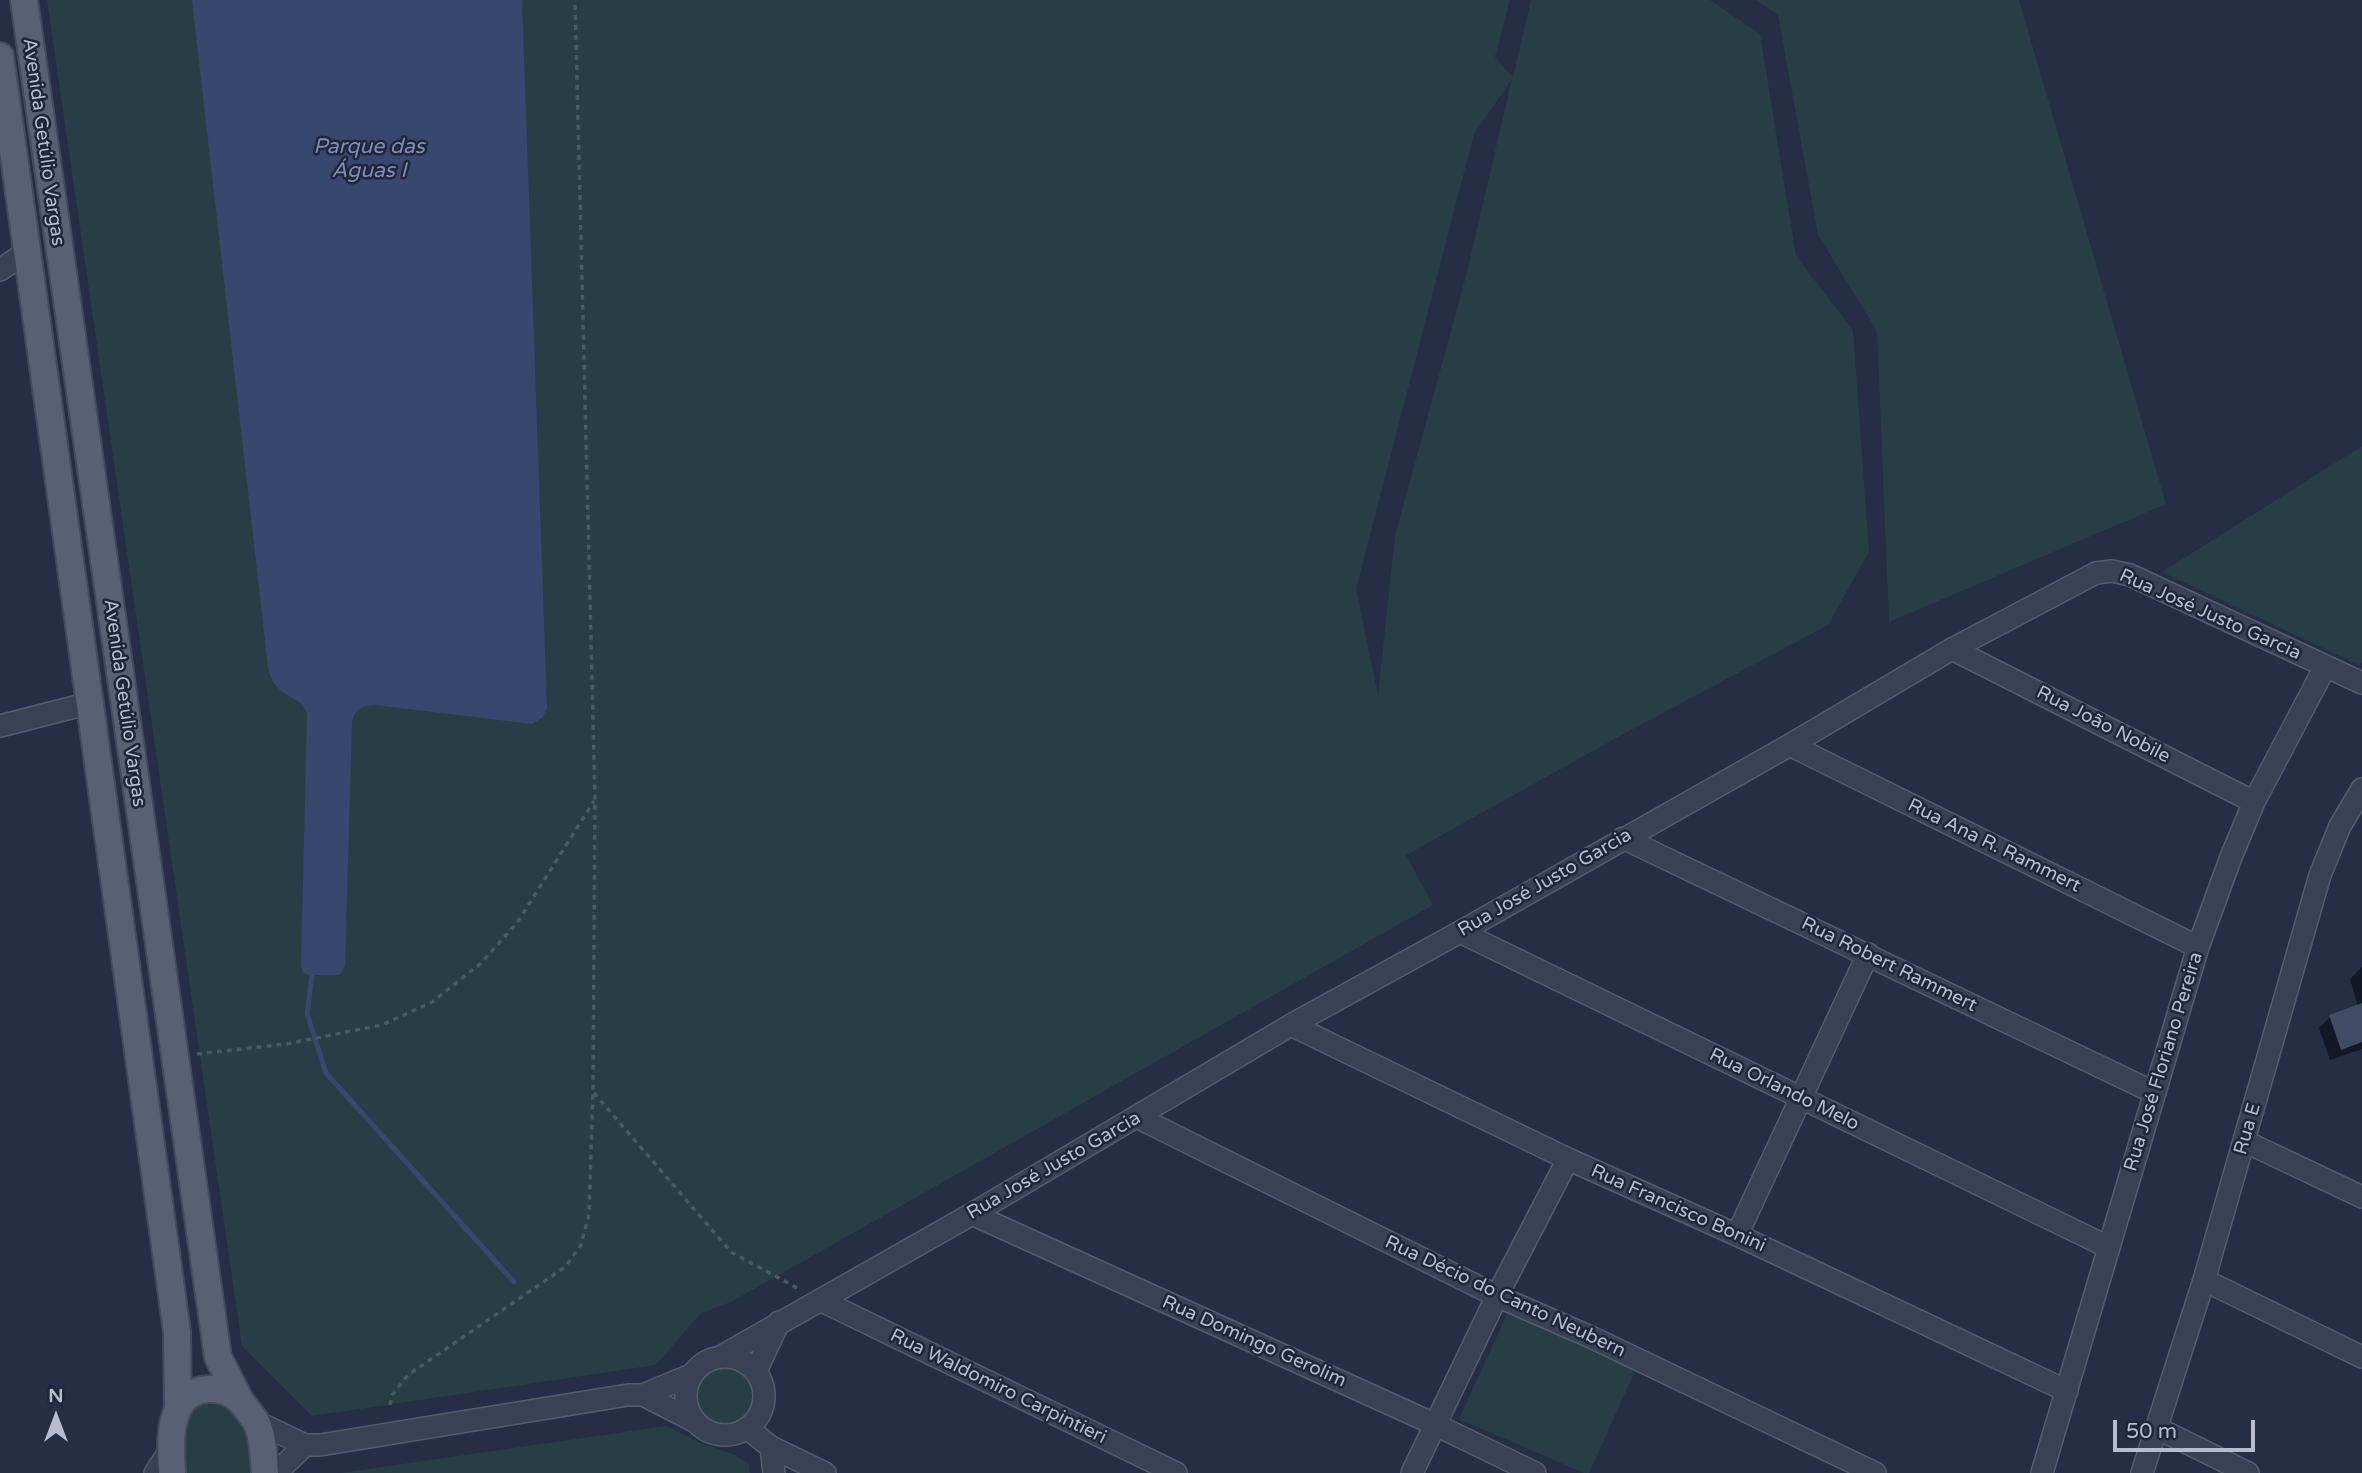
<!DOCTYPE html>
<meta charset="utf-8">
<style>
body{margin:0}
#map{position:relative;width:2362px;height:1473px;overflow:hidden;background:#252e45;font-family:"Varela Round",sans-serif}
canvas{display:block}
.north{position:absolute;left:21px;top:1382px;width:70px;height:70px;-webkit-text-stroke:5px #1e263a;paint-order:stroke;rotate:0deg;font-size:19px;font-weight:700;line-height:28px;text-align:center;color:#b7bdce}
.north::after{content:'';display:block;margin:auto;width:24px;height:32px;background:#b7bdce;clip-path:polygon(50% 0,100% 100%,50% 72%,0 100%)}
.scale{position:absolute;left:2113px;top:1420px;width:142px;height:32px;box-sizing:border-box;border:4px solid #b7bdce;border-top:0;padding-left:9px;font-size:21px;line-height:24px;white-space:nowrap;color:#b7bdce;-webkit-text-stroke:5px #1e263a;paint-order:stroke}
</style>
<div id="map">
<canvas width="2362" height="1473"></canvas>
<div class="north">N</div>
<div class="scale">50 m</div>
</div>
<script>
const context = document.querySelector('canvas').getContext('2d');
context.lineJoin = 'round';
function fill(path, color) { context.fillStyle = color; context.fill(path, 'evenodd'); }
function trace(path, color, width, dash) { context.strokeStyle = color; context.lineWidth = width; context.lineCap = dash ? 'butt' : 'round'; context.setLineDash(dash || []); context.stroke(path); }
function label(font, color, halo, rows, align = 'center') {
  context.font = font + ' "Varela Round",sans-serif'; context.lineWidth = 5; context.setLineDash([]); context.textBaseline = 'middle'; context.strokeStyle = halo; context.fillStyle = color; for (const [text, x, y, turn = 0] of rows) {
    context.save(); context.translate(x, y); context.rotate((+turn || 0) * Math.PI / 180); context.textAlign = isNaN(turn) ? turn : align; if (halo) context.strokeText(text, 0, 0); context.fillText(text, 0, 0); context.restore();
  }
}
const green = new Path2D(`
 M47 0H1510L1495 57 1513 77 1531 0H1710L1760 34 1796 256 1853 330 1869 552 1828 625 1629 731 1406 855 1433 905 731 1302 701 1313 656 1365 312 1416 242 1346ZM1512 79 1466 276 1395 536 1378 695 1356 589 1474 134Z
 M1756 0H2019L2166 504 1889 622 1877 331 1818 235 1778 15Z
 M2362 446V662L2359 665 2162 572Z
 M1509 1310 1637 1367 1589 1473H1584L1459 1419Z
 M735 1366 753 1383 754 1408 737 1426 712 1427 693 1410 692 1385 710 1367Z
 M220 1398C246 1427 249 1435 256 1473H181L179 1445 190 1407Z
 M666 1426 700 1443 735 1455 749 1464 750 1473H340Z`);
const water = new Path2D(`
 M192 0H522L547 708 543 717 532 724 375 705C362 706 354 709 352 723L345 966 339 975H308L303 973 301 966 307 714C300 692 274 700 268 667Z`);
const shadow = new Path2D(`
 M2362 967V1049L2330 1060 2319 1028 2330 1017 2358 1007 2350 979Z`);
const stream = new Path2D(`
 M313 968 307 1014 326 1073 514 1282`);
const building = new Path2D(`
 M2362 1003V1042L2341 1050 2329 1015Z`);
const path = new Path2D(`
 M197 1054 286 1044 382 1025 432 1002 480 964 517 923 594 801
 M594 1093 731 1252 801 1290
 M390 1405 392 1395 408 1375 565 1267 581 1245 589 1214 593 1091 595 800 575 0`);
const minor = new Path2D(`
 M0 270 28 251
 M1952 649 2254 802
 M0 726 90 703
 M1790 745 2198 947
 M1623 838 2155 1093
 M1460 932 2108 1247
 M1291 1025 1568 1159 1737 1235 2067 1391
 M1137 1117 1497 1296 1593 1338 1875 1473
 M2244 1141 2362 1197
 M972 1214 1434 1424 1535 1473
 M1737 1235 1868 954
 M2204 1280 2362 1357
 M820 1300 1176 1473
 M722 1356 972 1214 1291 1025 1460 932 1790 745 1952 649 2096 573 2112 571 2130 575 2362 683
 M686 1396a39 39 0 1 1 78 0a39 39 0 1 1-78 0Z
 M756 1371 779 1322
 M643 1395 691 1375
 M255 1421 305 1445H320L628 1395H643L694 1421
 M747 1428 771 1447 825 1473
 M2157 1428 2248 1473
 M771 1447 774 1473
 M155 1473 171 1449
 M276 1473 305 1445
 M1412 1473 1497 1296 1568 1159
 M2042 1473 2198 947 2231 857 2254 802 2325 667
 M2142 1473 2204 1280 2320 875 2340 826 2362 789`);
const major = new Path2D(`
 M24 0 218 1357 241 1402
 M0 56 177 1332 178 1409
 M172 1473C171 1452 169 1428 178 1409 190 1384 224 1383 242 1403 246 1408 251 1415 255 1420 263 1432 264 1459 265 1473`);
const streetNames = [
 ["Avenida Getúlio Vargas",43,142,82],
 ["Rua José Justo Garcia",2210,615,24],
 ["Avenida Getúlio Vargas",124,703,82],
 ["Rua João Nobile",2103,725,27],
 ["Rua Ana R. Rammert",1994,846,26],
 ["Rua José Justo Garcia",1545,883,-30],
 ["Rua Robert Rammert",1889,965,26],
 ["Rua José Floriano Pereira",2164,1062,-73],
 ["Rua Orlando Melo",1784,1090,26],
 ["Rua E",2248,1129,-74],
 ["Rua José Justo Garcia",1054,1166,-30],
 ["Rua Francisco Bonini",1678,1209,24],
 ["Rua Décio do Canto Neubern",1505,1297,25],
 ["Rua Domingo Gerolim",1254,1342,24],
 ["Rua Waldomiro Carpintieri",998,1387,26]
];
const waterNames = [
 ["Parque das",369,147],
 ["Águas I",369,171]
];
fill(green, '#273e46');
fill(water, '#37476d');
fill(shadow, '#0007');
trace(stream, '#37476d', 5);
fill(building, '#424b65');
trace(minor, '#555c6e', 24);
trace(major, '#434a5d', 30);
trace(path, '#465b62', 3.5, [5, 5]);
trace(minor, '#3a4154', 21);
trace(major, '#586074', 26);
label('19px', '#b7bdce', '#1e263a', streetNames);
label('italic 21px', '#7c8eb7', '#1e263a', waterNames);
</script>
